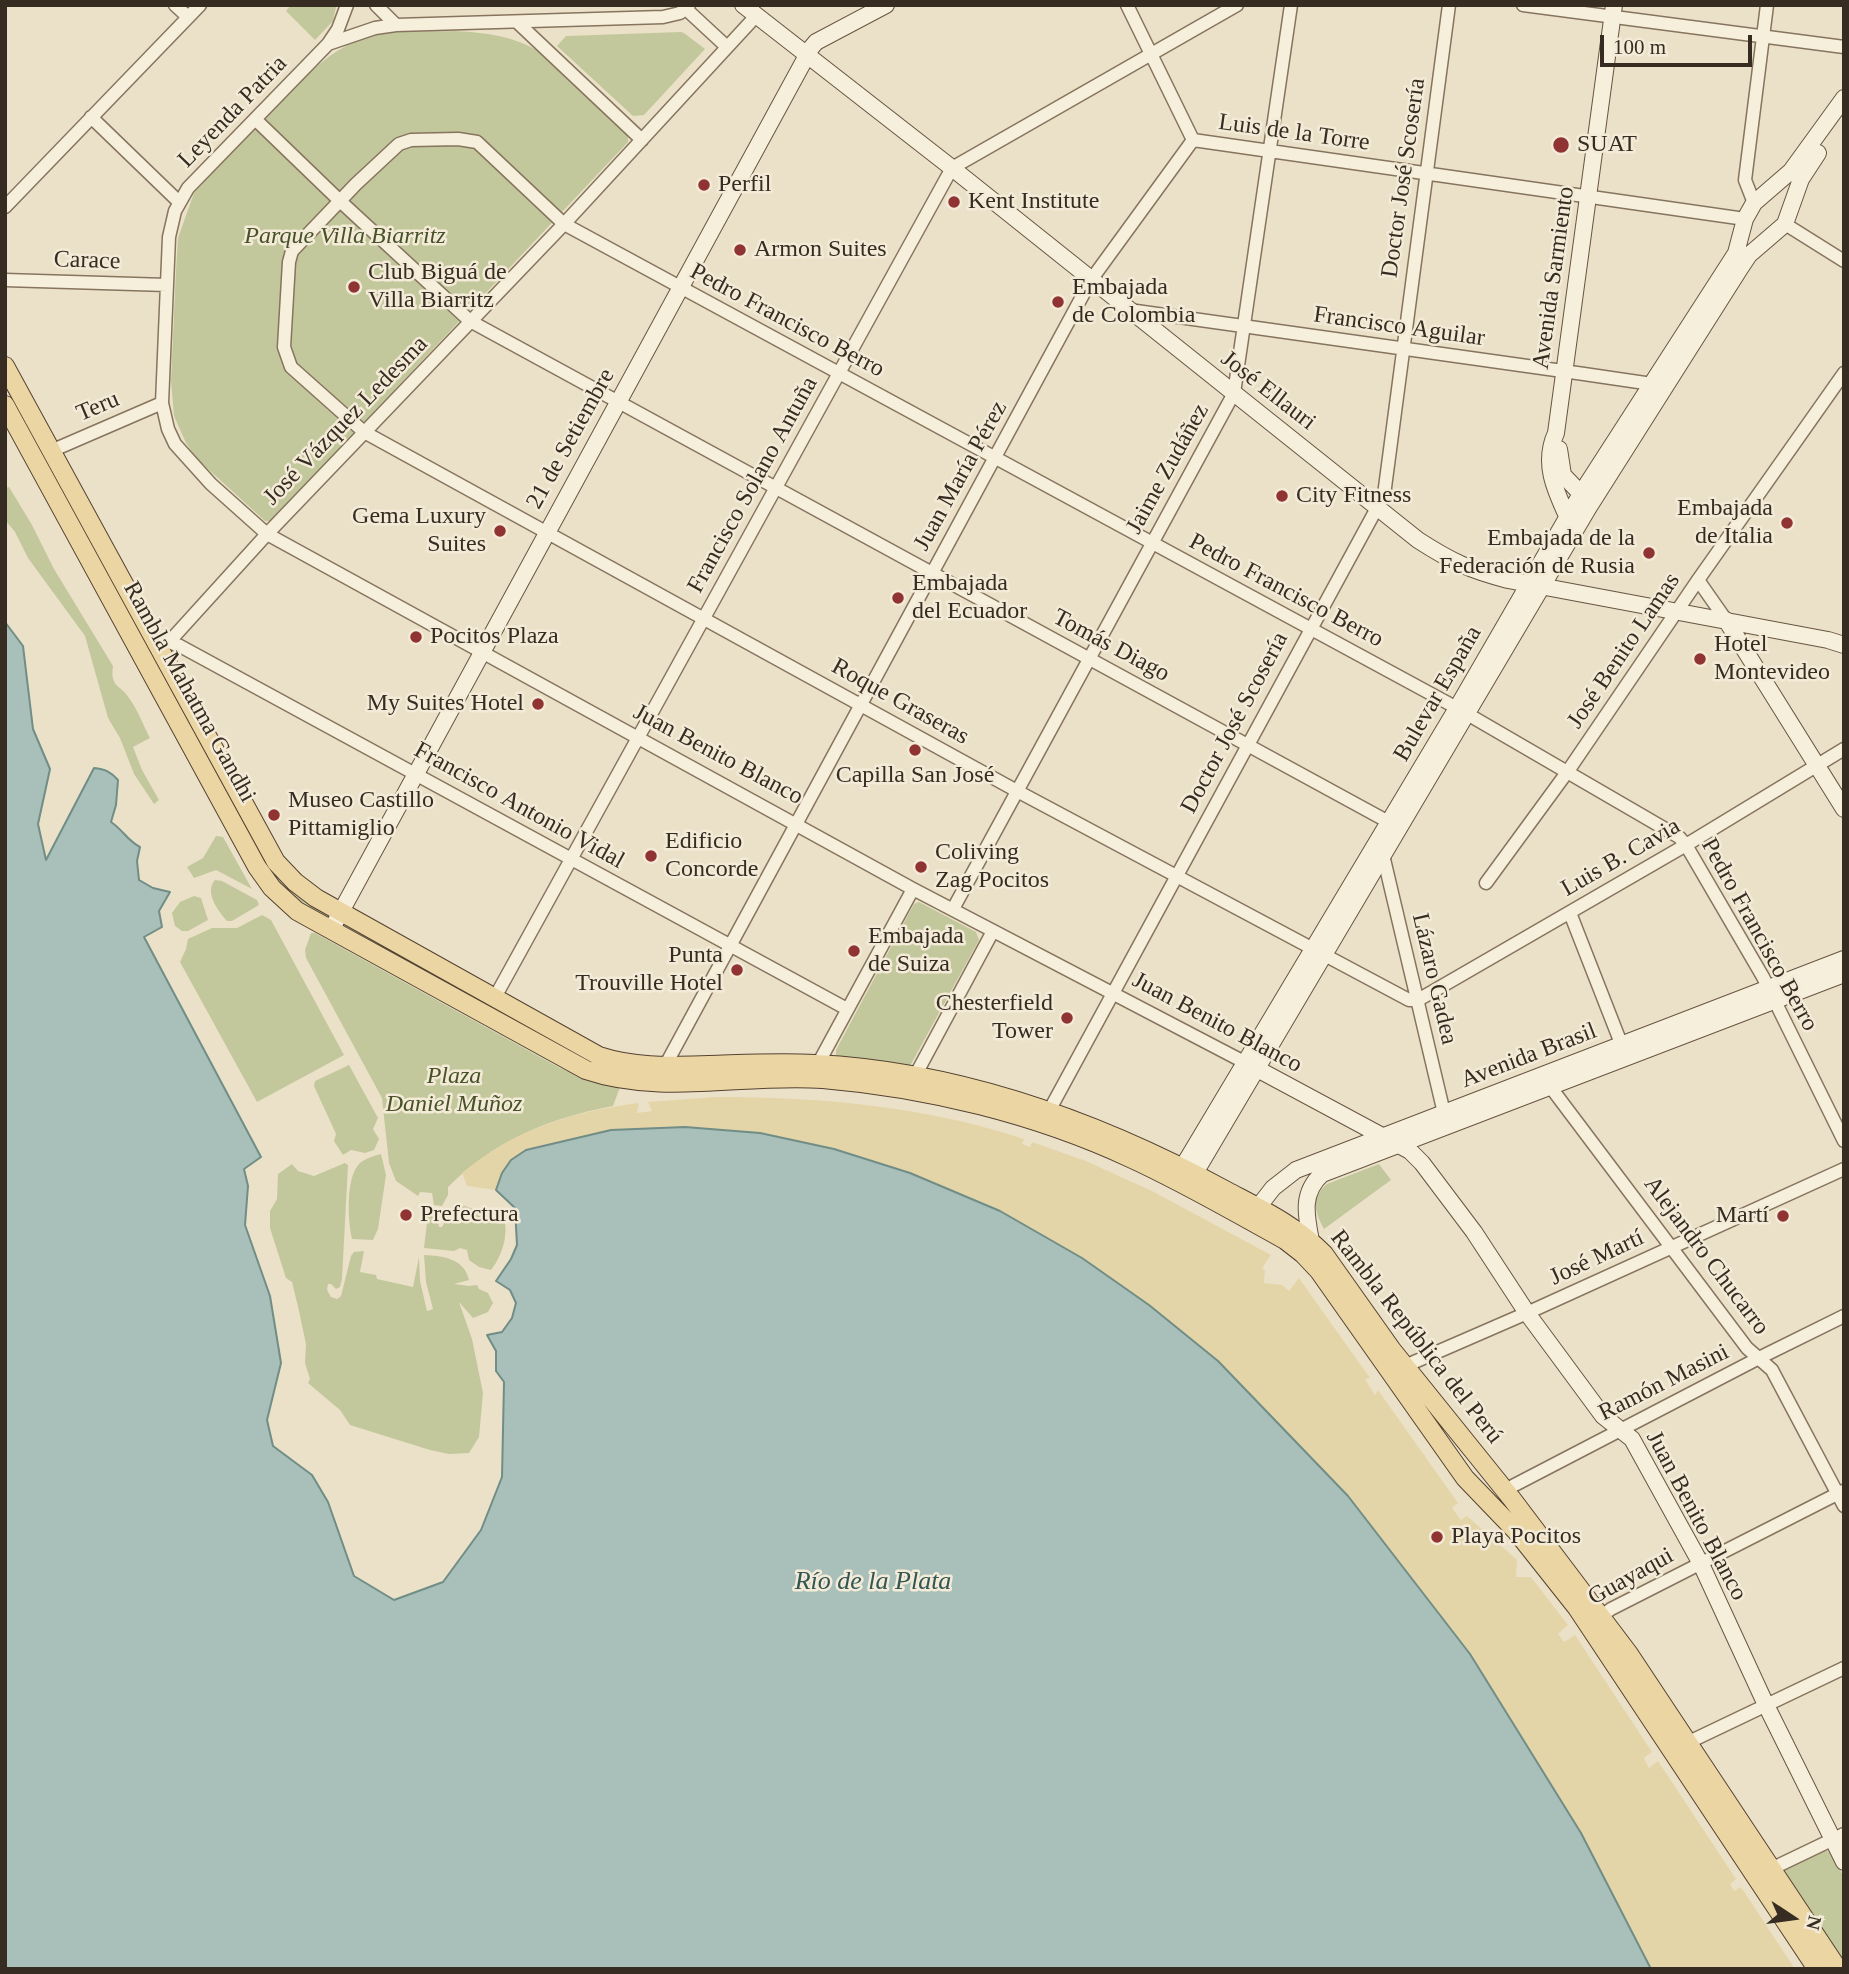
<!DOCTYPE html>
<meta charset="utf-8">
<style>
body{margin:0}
#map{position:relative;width:1849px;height:1974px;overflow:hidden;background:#ebe1c8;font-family:Georgia,serif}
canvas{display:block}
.frame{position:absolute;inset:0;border:7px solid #372c21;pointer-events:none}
.north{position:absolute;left:1758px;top:1883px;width:70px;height:70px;-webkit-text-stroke:5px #f3ebd7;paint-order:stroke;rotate:103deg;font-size:19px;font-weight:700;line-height:28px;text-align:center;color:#372c21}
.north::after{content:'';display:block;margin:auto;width:24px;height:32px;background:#372c21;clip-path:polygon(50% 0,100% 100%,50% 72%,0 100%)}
.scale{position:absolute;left:1600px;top:35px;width:152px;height:32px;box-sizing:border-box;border:4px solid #372c21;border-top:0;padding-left:9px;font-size:21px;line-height:24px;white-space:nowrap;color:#372c21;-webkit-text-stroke:5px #f3ebd7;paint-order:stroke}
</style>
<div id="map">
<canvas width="1849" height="1974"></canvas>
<div class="frame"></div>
<div class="north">N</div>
<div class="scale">100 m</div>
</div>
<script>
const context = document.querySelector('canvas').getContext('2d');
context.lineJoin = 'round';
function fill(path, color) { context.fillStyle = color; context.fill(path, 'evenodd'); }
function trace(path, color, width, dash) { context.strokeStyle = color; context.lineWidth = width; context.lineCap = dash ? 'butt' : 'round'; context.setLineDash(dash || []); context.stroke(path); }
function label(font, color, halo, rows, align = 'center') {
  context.font = font + ' Georgia,serif'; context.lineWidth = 5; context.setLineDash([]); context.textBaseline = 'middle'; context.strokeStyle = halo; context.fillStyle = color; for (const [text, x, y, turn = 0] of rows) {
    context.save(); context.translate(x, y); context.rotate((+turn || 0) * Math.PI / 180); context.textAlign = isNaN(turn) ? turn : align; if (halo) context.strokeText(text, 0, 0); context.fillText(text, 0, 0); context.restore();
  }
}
const green = new Path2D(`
 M291 5H336V7L333 21 315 40 286 11Z
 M456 31C488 33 513 36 540 52L628 135V142L271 521H265L196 458 186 443 174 416 171 381 176 270 178 238 194 193C223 161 252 129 283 99 307 75 332 48 365 38 394 29 427 32 456 31Z
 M681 32 684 33 705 49 644 115 633 116 557 46 566 36Z
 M9 487 32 525 54 569 113 666C110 688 120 684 129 698 138 710 143 725 150 738L133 747 142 770 159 800 154 804 134 774 120 738 108 718 85 636 28 558 15 532 5 520V488Z
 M145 649 154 652 265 856 331 916 329 924 277 887Z
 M216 836 223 837 252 889 216 870 194 878 187 867 203 858Z
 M215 880 222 881 257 900 259 905 232 921H227C218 911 204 892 215 880Z
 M194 896 201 898 208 920 188 931H182L175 926 172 913 180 902Z
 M919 902 976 932 979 940 910 1066 908 1068 836 1057V1050L914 904Z
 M262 915 271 920 344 1055 257 1102 180 962 186 949 188 939 212 928H237Z
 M311 933H315L560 1068 589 1079 620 1087 613 1106C549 1118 494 1141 448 1187V1195L442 1206 434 1205 432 1193 420 1192 418 1196 396 1181 389 1163 382 1098 306 958 305 950Z
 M349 1065 378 1118 373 1129 379 1139 374 1150 365 1153 351 1150 343 1155 334 1141 336 1134 314 1086 315 1081Z
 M381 1154 386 1175 378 1229 373 1240 352 1239C348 1221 345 1177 360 1163 366 1158 374 1156 381 1154Z
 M345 1163 348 1165 342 1279 340 1287 336 1289 331 1284H328L327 1290 331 1297 337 1299 341 1296 351 1256 354 1252 364 1251 360 1272 376 1275 377 1279 413 1287 419 1257 420 1281 427 1311 433 1309 426 1282 424 1255C443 1256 464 1258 469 1280L454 1284 469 1286 477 1285 479 1289 488 1293 493 1303 488 1312 473 1318 459 1302 472 1339 483 1393 479 1437 469 1453 449 1454 430 1450 350 1425 340 1410 308 1383 310 1379 305 1363 306 1344 299 1311 292 1282 286 1278 270 1228V1211L277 1199 278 1174 292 1164 298 1171 314 1176Z
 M1379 1164 1391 1180 1324 1229C1315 1212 1310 1198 1327 1184Z
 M465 1206 485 1214 501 1211C511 1229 503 1255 491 1270L479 1267 469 1260 467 1250 460 1248 454 1251 424 1248 428 1214C434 1216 438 1220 439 1227H442L453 1209Z
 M1822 1850 1831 1852 1844 1878V1968L1784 1874 1785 1868Z`);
const sand = new Path2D(`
 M716 1097C821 1097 924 1106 1024 1139L1022 1144 1030 1147 1032 1142 1086 1161 1152 1191 1271 1255 1262 1268 1265 1270 1264 1283 1282 1285 1289 1291 1299 1278 1370 1378 1365 1379 1375 1395 1378 1390 1458 1503 1452 1508 1461 1520 1467 1516 1517 1560 1516 1577H1531L1568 1625 1558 1634 1564 1642 1575 1635 1652 1752 1644 1758 1649 1768 1658 1761 1736 1879 1730 1884 1734 1891 1741 1887 1795 1969H1651L1581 1833 1470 1654 1348 1496 1218 1361 1149 1305 1082 1258 760 1133 685 1127 611 1130 502 1173 496 1190 467 1186 462 1173C516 1129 570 1112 639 1103L637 1113 652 1111 648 1102Z`);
const water = new Path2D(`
 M5 622 23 646 33 729 50 769 38 824 46 860 94 768C105 769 111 772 118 780L116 805 111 822C123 830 127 840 140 847L137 861 139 880 153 888 170 892 159 911 162 927 144 937 261 1157 244 1169 248 1186 245 1225 270 1296 281 1363 267 1420 273 1446 312 1475 328 1502 354 1576 394 1600 443 1582 481 1530 502 1477 504 1382 496 1371V1351L487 1335 502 1332 512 1318 516 1303 510 1290 496 1281 511 1259 517 1245 515 1208 496 1190 502 1173 511 1160 526 1150 611 1130 685 1127 760 1133 834 1149 910 1173 1000 1211 1082 1258 1149 1305 1218 1361 1348 1496 1470 1654 1581 1833 1651 1969H5Z`);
const street = new Path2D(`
 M175 5 188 17
 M376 5 396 25
 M689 5 680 13 663 17 396 25 375 28 328 44 188 188 175 211 169 237 162 403 168 429 175 444 211 484 267 534 913 889 1246 1063
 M1127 5 1193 140
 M1523 5 1844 47
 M686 9 727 47
 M517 22 642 140
 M328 44 338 29 347 5
 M91 117 179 202
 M255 119 340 201 470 321 1396 826
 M1193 140 1745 219
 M1754 203 1745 180 1767 5
 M5 207 200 5
 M1785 224 1844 261
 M5 280 167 285
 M1129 310 1584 374 1652 384 1658 387
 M51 451 162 403
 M1698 580 1726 620
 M169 642 267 534 564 224 756 16
 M169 642 180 646 847 1009
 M1844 749 1686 845 1418 1000H1409L1017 791 364 432 291 367 284 347 289 262 292 251 356 184 399 144 411 140 458 139 477 142 564 224 1457 708 1679 837 1686 845 1763 977 1844 1141
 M1383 855 1444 1113
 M1486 883 1568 771 1698 580 1844 373
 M953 909 1234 393 1291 5
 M1570 913 1624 1051
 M494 999 952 168 1237 5
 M818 1064 913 889
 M665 1066 1091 280 1193 140
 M915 1076 993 931
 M1546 1081 1747 1348 1772 1370 1844 1506
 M1049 1111 1384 495 1449 5
 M1405 1366 1527 1313 1844 1169
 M1505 1490 1759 1358 1844 1316
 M1596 1620 1611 1609 1843 1491
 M1689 1742 1844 1668
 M1771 1869 1844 1834`);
const secondary = new Path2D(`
 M743 5 952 168 1418 540C1452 562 1470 570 1508 580L1828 640 1844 645
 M1559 449 1563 475 1587 500
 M1568 518C1555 490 1542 463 1556 433L1614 5
 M1726 620 1844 809
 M331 930 811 48 816 42 886 5
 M1248 1064 1410 1151 1422 1163 1474 1232 1527 1313 1603 1416 1632 1439 1701 1564 1766 1705 1844 1862
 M1195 1173 1589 507 1741 267 1749 255 1785 224 1801 179 1818 153
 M1176 1178 1457 708 1582 492 1736 253 1745 219 1754 203 1791 171 1844 98
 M1252 1215 1273 1188 1296 1170 1844 959
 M1311 1241C1306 1215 1301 1193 1322 1174L1844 974`);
const primary = new Path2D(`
 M5 366 276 862 295 882 316 898 599 1056C636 1068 671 1066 709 1065 744 1064 779 1062 815 1064 961 1071 1100 1122 1227 1191 1261 1209 1297 1226 1324 1254L1392 1350 1512 1499 1629 1654 1838 1969
 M5 405 257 867 272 888 297 911 586 1070C662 1096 745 1073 823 1079 928 1088 1035 1114 1130 1158 1183 1182 1234 1212 1285 1240L1303 1254 1319 1271 1465 1478 1516 1531 1577 1608 1817 1969`);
const markers = [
 [1561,145,9,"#903433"],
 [704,185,7,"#903433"],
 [954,202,7,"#903433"],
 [740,250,7,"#903433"],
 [354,287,7,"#903433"],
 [1058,302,7,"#903433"],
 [1282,496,7,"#903433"],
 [1787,523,7,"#903433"],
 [500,531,7,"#903433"],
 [1649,553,7,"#903433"],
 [898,598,7,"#903433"],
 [416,637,7,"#903433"],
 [1700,659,7,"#903433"],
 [538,704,7,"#903433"],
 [915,750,7,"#903433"],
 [274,815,7,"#903433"],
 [651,856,7,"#903433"],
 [921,867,7,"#903433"],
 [854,951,7,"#903433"],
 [737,970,7,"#903433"],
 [1067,1018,7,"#903433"],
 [406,1215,7,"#903433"],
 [1783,1216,7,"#903433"],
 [1437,1537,7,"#903433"]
];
const streetNames = [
 ["Leyenda Patria",233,112,-46],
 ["Luis de la Torre",1294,133,8],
 ["Doctor José Scosería",1404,178,-82],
 ["Carace",87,261,2],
 ["Avenida Sarmiento",1554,278,-82],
 ["Pedro Francisco Berro",787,321,28],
 ["Francisco Aguilar",1399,327,8],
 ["José Ellauri",1268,391,38],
 ["Teru",98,407,-23],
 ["José Vázquez Ledesma",346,421,-46],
 ["21 de Setiembre",571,439,-61],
 ["Jaime Zudáñez",1168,469,-61],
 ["Juan María Pérez",961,476,-61],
 ["Francisco Solano Antuña",753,485,-61],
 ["Pedro Francisco Berro",1286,591,28],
 ["Tomás Diago",1111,646,28],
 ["José Benito Lamas",1624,651,-56],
 ["Rambla Mahatma Gandhi",189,692,61],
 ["Bulevar España",1438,694,-60],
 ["Roque Graseras",900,702,29],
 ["Doctor José Scosería",1235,723,-62],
 ["Juan Benito Blanco",718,755,28],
 ["Francisco Antonio Vidal",519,806,29],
 ["Luis B. Cavia",1621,858,-30],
 ["Pedro Francisco Berro",1759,935,61],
 ["Lázaro Gadea",1434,979,77],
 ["Juan Benito Blanco",1217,1023,28],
 ["Avenida Brasil",1529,1056,-21],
 ["Alejandro Chucarro",1706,1256,53],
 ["José Martí",1597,1258,-25],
 ["Rambla República del Perú",1416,1337,52],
 ["Ramón Masini",1664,1383,-27],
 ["Juan Benito Blanco",1696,1516,62],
 ["Guayaqui",1631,1577,-29]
];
const poiNames = [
 ["SUAT",1577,145],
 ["Perfil",718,185],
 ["Kent Institute",968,202],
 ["Armon Suites",754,250],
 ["Club Biguá de",368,273],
 ["Villa Biarritz",368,301],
 ["Embajada",1072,288],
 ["de Colombia",1072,316],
 ["City Fitness",1296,496],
 ["Embajada",1773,509,"right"],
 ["de Italia",1773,537,"right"],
 ["Gema Luxury",486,517,"right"],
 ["Suites",486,545,"right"],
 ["Embajada de la",1635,539,"right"],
 ["Federación de Rusia",1635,567,"right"],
 ["Embajada",912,584],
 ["del Ecuador",912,612],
 ["Pocitos Plaza",430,637],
 ["Hotel",1714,645],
 ["Montevideo",1714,673],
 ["My Suites Hotel",524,704,"right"],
 ["Capilla San José",915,776,"center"],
 ["Museo Castillo",288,801],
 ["Pittamiglio",288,829],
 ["Edificio",665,842],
 ["Concorde",665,870],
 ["Coliving",935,853],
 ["Zag Pocitos",935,881],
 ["Embajada",868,937],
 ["de Suiza",868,965],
 ["Punta",723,956,"right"],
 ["Trouville Hotel",723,984,"right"],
 ["Chesterfield",1053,1004,"right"],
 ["Tower",1053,1032,"right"],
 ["Prefectura",420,1215],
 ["Martí",1769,1216,"right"],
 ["Playa Pocitos",1451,1537]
];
const parkNames = [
 ["Parque Villa Biarritz",345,237],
 ["Plaza",454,1077],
 ["Daniel Muñoz",454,1105]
];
const waterNames = [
 ["Río de la Plata",873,1582]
];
fill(green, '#c3c89c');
fill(sand, '#e4d5a8');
fill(water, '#a9bfb9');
trace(water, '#708d86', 2);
trace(street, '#86745e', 15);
trace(secondary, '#685541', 18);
trace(primary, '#544232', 20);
trace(street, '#f6efdb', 12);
trace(secondary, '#f6efdb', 16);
trace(primary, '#ebd6a3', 18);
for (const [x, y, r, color] of markers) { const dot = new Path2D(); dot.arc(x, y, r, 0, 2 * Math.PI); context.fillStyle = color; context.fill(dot); trace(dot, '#f3ebd7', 2.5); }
label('24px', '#372c21', '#f3ebd7', streetNames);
label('24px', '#372c21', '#f3ebd7', poiNames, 'left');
label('italic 24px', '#475229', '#f3ebd7', parkNames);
label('italic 26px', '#315654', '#f3ebd7', waterNames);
</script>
